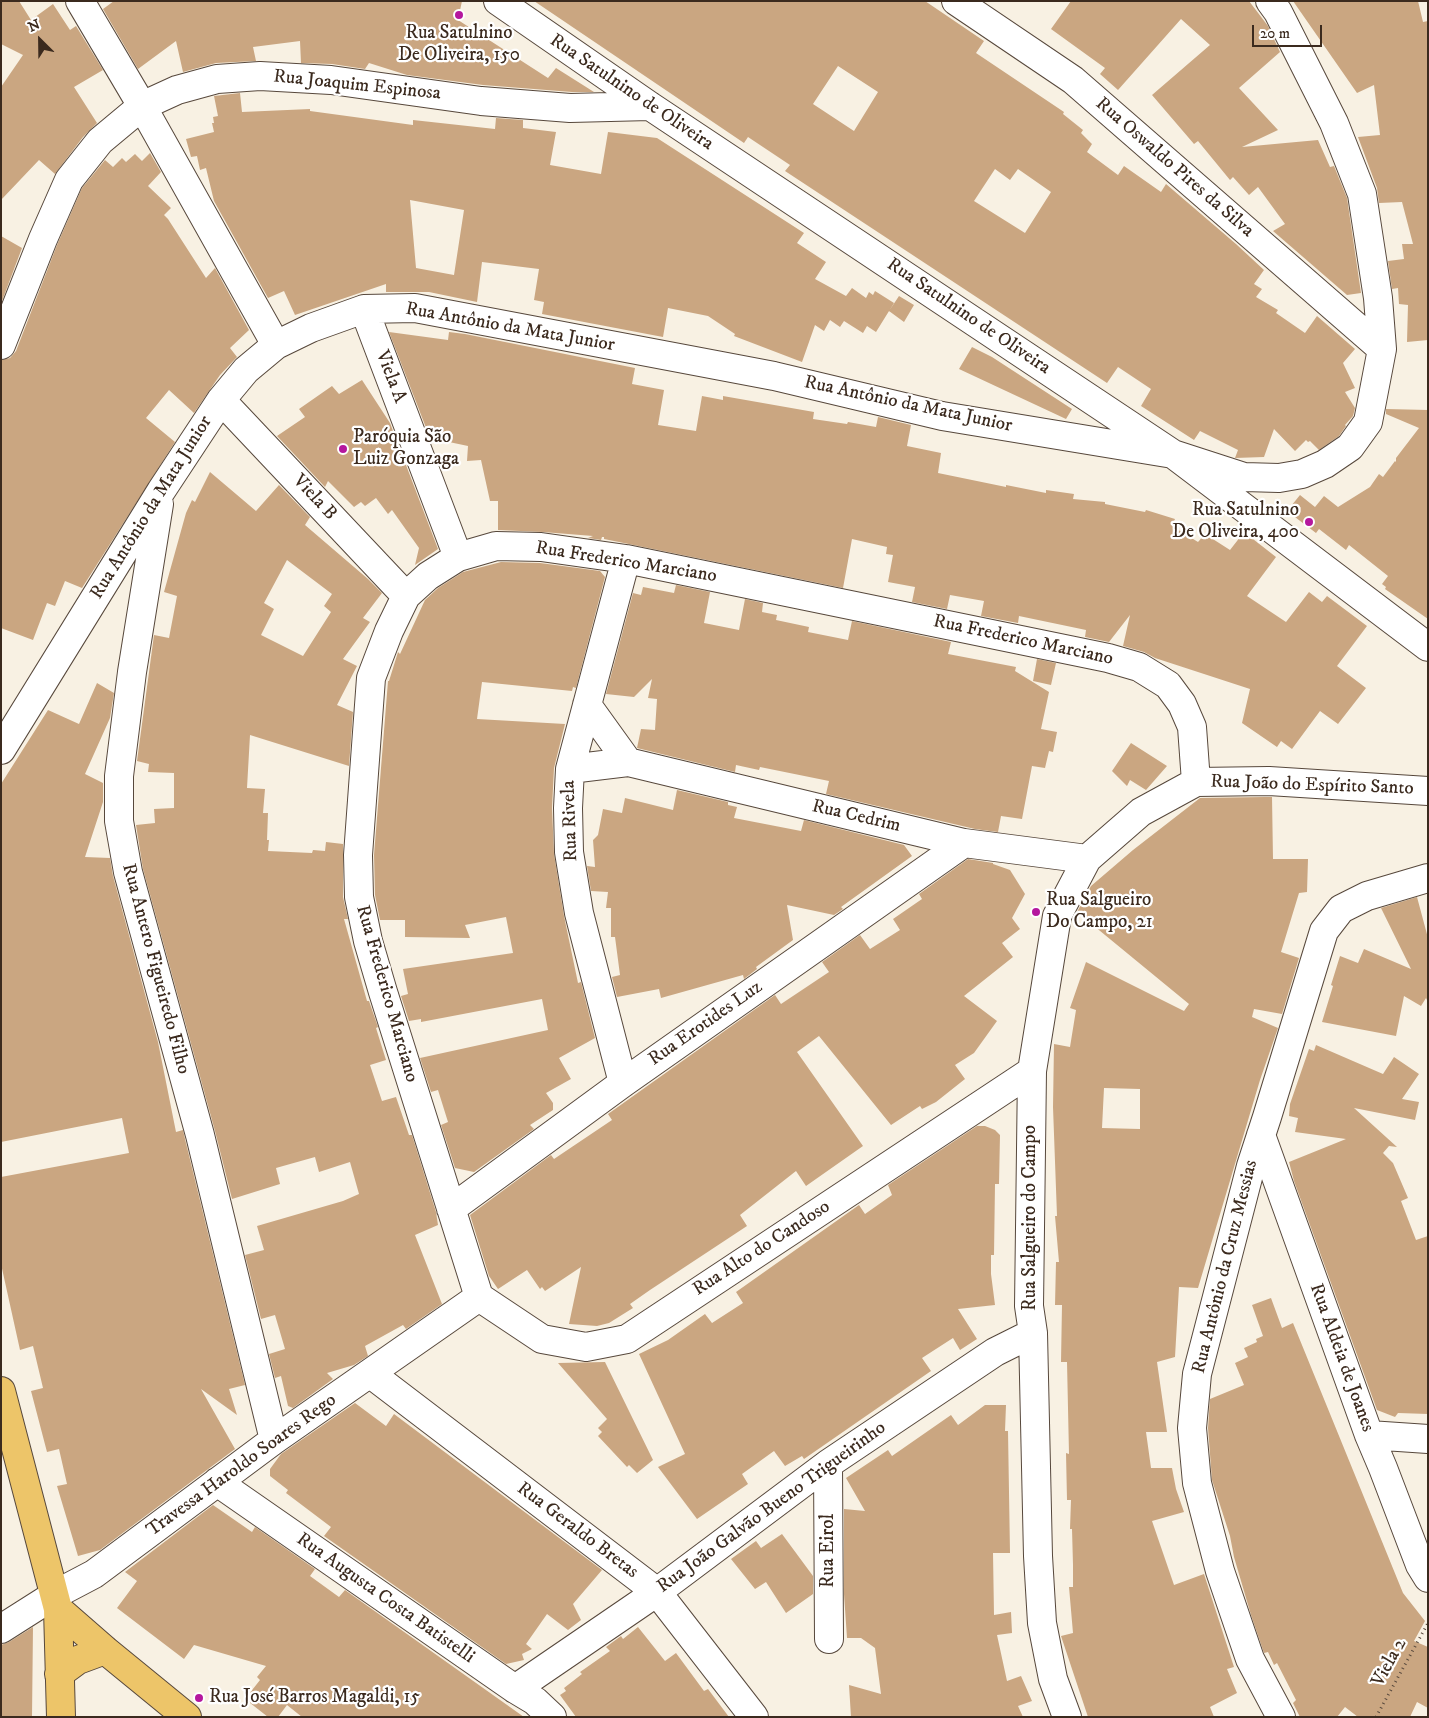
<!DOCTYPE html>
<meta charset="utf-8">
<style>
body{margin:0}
#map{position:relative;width:1429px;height:1718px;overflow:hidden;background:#f8f1e3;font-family:"IM FELL DW Pica",serif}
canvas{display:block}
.frame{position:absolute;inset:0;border:2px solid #3b2a1e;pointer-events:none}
.north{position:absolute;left:15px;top:15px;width:50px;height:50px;-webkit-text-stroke:4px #fff;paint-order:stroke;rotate:337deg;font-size:14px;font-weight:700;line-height:20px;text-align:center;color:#3b2a1e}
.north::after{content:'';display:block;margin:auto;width:18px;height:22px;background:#3b2a1e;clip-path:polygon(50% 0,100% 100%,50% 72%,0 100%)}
.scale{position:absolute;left:1252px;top:25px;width:70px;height:22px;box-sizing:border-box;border:2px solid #3b2a1e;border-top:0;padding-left:6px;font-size:15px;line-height:18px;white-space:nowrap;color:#3b2a1e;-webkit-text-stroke:4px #fff;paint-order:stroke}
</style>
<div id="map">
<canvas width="1429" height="1718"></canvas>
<div class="frame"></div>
<div class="north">N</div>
<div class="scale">20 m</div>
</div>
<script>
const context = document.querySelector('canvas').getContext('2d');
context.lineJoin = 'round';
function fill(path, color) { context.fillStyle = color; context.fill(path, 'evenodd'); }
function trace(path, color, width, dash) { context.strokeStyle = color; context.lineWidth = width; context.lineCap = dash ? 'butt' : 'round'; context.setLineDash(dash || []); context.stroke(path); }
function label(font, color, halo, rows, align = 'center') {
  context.font = font + ' "IM FELL DW Pica",serif'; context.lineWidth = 4.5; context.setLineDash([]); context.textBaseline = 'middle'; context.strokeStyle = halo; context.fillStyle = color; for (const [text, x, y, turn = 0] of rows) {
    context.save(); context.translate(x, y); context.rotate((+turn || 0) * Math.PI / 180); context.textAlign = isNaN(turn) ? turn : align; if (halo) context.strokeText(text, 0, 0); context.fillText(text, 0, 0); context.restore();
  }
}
const building = new Path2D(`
 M1 1H19L31 20 53 4 70 30 76 26 103 70 74 87 97 123 83 137 55 174 39 160 1 200V87L23 55 1 44Z
 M114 1H462L458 20 548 78 556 68 594 92H572L483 85 407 75 369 63 365 69 332 64 301 63 300 41 253 47 256 61 216 63 183 72 176 41 138 69 103 9Z
 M534 1H925L984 41 976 53 1064 112 1063 114 1083 130 1081 133 1092 144 1087 152 1118 175 1124 166 1161 192 1166 184 1236 244 1264 270 1254 284 1262 289 1256 297 1278 310 1276 313 1305 333 1317 316 1355 349 1343 363 1355 388 1345 392 1355 408 1353 416 1345 425 1346 426 1339 436 1319 450 1310 441 1308 442 1306 440 1295 451 1274 429 1264 457 1235 458 1238 450 1200 431 1194 440 1141 406 1151 389 1118 367 1107 383 785 171 790 165 748 137 744 143ZM838 66 878 92 854 131 813 104ZM995 169 1010 180 1018 169 1051 192 1025 233 974 201Z
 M1071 1H1249L1268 26 1280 52 1239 88 1278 130 1242 147 1318 140 1330 167 1334 166 1347 198 1361 293 1347 295 1273 231 1285 224 1258 187 1249 195 1233 177 1230 180 1198 141 1194 144 1152 95 1210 45 1181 19 1118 90 1100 74 1105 68 1051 29Z
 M1293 1H1418L1423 22 1428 21V340L1407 342 1408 305 1399 304 1398 288 1392 289 1388 261 1404 259 1402 244H1413L1402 202 1379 203 1377 188 1358 137 1380 135 1374 85 1357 93Z
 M240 93 242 112 310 109V111L413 125V120L495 129 496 118 523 120V128L556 132 550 165 601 174 608 132 657 138 804 233 797 243 826 262 815 279 846 296 852 288 866 298 869 292 873 295 875 291 894 303 876 332 867 326 863 333 844 321 840 327 830 320 824 331 815 325 802 362 734 336 735 334 708 316 668 308 663 337 542 314 544 302 534 300 539 269 482 262 477 302 429 292H386V284L295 315 284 291 268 298 214 201 206 168 200 170 197 156 191 157 186 139 214 132 212 123H214L213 117 218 116 214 96ZM410 200 464 210 454 275 416 268Z
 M150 153 161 172 148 186 171 208 164 215 168 219 206 278 215 268 249 330 230 348 237 357 220 375 194 413 169 390 146 418 175 442 82 588 65 581 55 606 47 603 33 640 1 628V360L10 358 16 351 57 245 82 188 105 160 113 167 122 158 126 162 135 154 142 161Z
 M1 236 22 248 2 301H1Z
 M899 296 914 305 904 322 889 311Z
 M389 332 448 340 449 332 465 334 635 368 632 384 664 390 658 425 696 431 702 396 723 400V396L814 412 813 419 847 424 848 422 876 427 878 417 911 425 907 446 941 453 938 473 1006 487V485L1046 493V490L1074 494 1073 499 1105 502V504L1145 512 1146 510 1175 519 1172 526 1198 542 1205 534 1230 550 1244 532 1276 557 1247 596 1286 622 1309 592 1322 602 1327 596 1367 626 1337 666 1366 688 1338 724 1320 711 1292 749 1281 741 1277 747 1242 723 1250 689 1155 658 1144 652 1123 646 1130 615 1109 642 1085 637 1086 630 1019 616 1018 623 981 616 984 601 950 595 947 609 912 602 915 587 888 582 893 555 886 554 887 547 852 539 843 588 619 542 604 539V537H602L601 540 588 538 593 536 543 532 498 530V501H490L481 460 467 461 468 446 430 438Z
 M972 347 992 357 1072 409 1066 419 959 369Z
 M362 380 390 423 438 549 415 565 419 548 392 510 388 514 376 498 365 506 361 502 354 507 328 481 325 487 277 436 305 417 299 409 332 386 339 394Z
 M1386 409 1428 410V619L1385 589 1386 587 1382 584 1388 576 1349 545 1346 550 1319 529 1316 533 1287 511 1300 495 1315 507 1324 496 1338 507 1370 487 1379 474 1383 477 1395 461 1396 462V458L1419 428 1386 414Z
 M210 472 256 511 279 485 310 517 305 525 368 579 382 593 363 618 370 622 343 659 357 666 337 705 353 712 349 766 250 735 247 788 265 789 263 813H268L267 840H269L268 851 312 853 313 850 325 851 326 842 343 844V897L348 919H344L367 1001H369L378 1027 376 1028 386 1060 370 1065 382 1101 396 1097 409 1135H412L436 1212 438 1225 415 1235 442 1304 406 1329 403 1325 365 1346 368 1356 354 1365 327 1373 333 1379 293 1408 288 1406 281 1376 275 1378 269 1354 285 1349 275 1315 261 1319 245 1255 264 1250 257 1226 343 1201 359 1194 350 1162 319 1172 315 1157 276 1168 280 1184 232 1199 215 1131 143 869 136 825 155 823 154 809 174 808V773L148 772 149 764 137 761 154 635 169 638 177 596 164 592 186 513 192 500 195 502ZM287 560 332 594 324 606 331 612 303 656 261 635 274 609 264 603Z
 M501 562 540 563 600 571 605 577 576 688 573 687 572 691 482 682 477 719 565 724 554 768 552 808 554 854 564 916 578 983 581 982 595 1038 559 1058 571 1079 546 1093 553 1103V1110L530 1125 534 1129 474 1172 455 1168 441 1125 448 1122 438 1090 431 1092 420 1058 548 1030 542 999 421 1022V1019L409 1021 401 996 408 994 403 969 513 953 506 917 465 925 470 938 405 937V920H380L375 895 374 855 388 681H389L398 652 400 654 425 600 438 588 463 572Z
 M676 585 710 592 704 623 739 630 745 599 763 603 762 612 777 615 776 620 809 627 808 632 848 640 852 621 951 642 948 654 1016 667 1015 671 1049 692 1041 729 1057 732 1053 752 1049 751 1045 768 1032 766 1022 819 1001 816 998 832 975 829 826 794 829 781 760 767 759 770 736 765 735 772 637 748 641 729 655 730 657 699 648 698 652 679 634 697 606 694 633 593 641 595 643 587 674 593Z
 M1037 659 1056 663 1051 685 1033 681Z
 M97 683 114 693 110 718 85 774 103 783V802L85 857 110 858 113 876 158 1042 176 1132 183 1130 185 1139 245 1385 229 1389 237 1415 201 1389 235 1449 100 1550 78 1556 57 1486 67 1484 59 1449 47 1452 31 1391 43 1388 33 1346 20 1350 1 1264V1177L129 1153 122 1118 1 1142V784L48 710 79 724Z
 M1131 743 1167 766 1146 790 1130 780 1127 786 1112 771Z
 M677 790 728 802V805L737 807 734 818 801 831 804 820 904 845 912 856 841 907 843 909 834 915 787 905 793 940 756 967 757 969 744 979 743 975 661 998 659 989 617 997 612 977 620 975 615 937H611V908H606L608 892 591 891 587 866 595 867 593 840 598 835 603 809 622 813 625 798 673 810Z
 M1264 797H1272L1273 859H1308L1307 892 1299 893 1281 952 1299 958 1282 1014 1254 1009 1252 1017 1278 1028 1260 1080 1198 1288 1179 1287 1175 1357 1157 1362 1167 1432H1146L1151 1468H1172L1176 1489 1184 1512 1152 1521 1174 1585 1204 1574 1234 1667 1227 1669 1237 1693 1210 1707 1214 1717H1088L1061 1636 1073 1633 1069 1587H1073V1565L1072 1529H1070L1071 1500H1067L1066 1453 1069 1454 1067 1362H1061L1062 1305H1055L1056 1262H1059L1055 1216H1057L1053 1107 1054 1044 1070 1047 1076 1010 1070 1008 1086 962 1184 1011 1189 1004 1077 912 1091 886 1133 850 1200 798ZM1104 1088 1140 1089V1129L1102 1128Z
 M968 859 993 863V864L1010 870 1025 894 1012 918 1020 929 1002 943 1013 957 964 996 997 1021 974 1053 955 1065 965 1079 936 1102 922 1109 920 1106 891 1125 819 1036 797 1052 863 1146 806 1186 796 1171 740 1215 747 1226 650 1290 630 1304 633 1308 609 1323 597 1326 569 1324 581 1267 545 1291 542 1287 540 1289 527 1270 498 1289 489 1276 470 1215 551 1155 554 1159 612 1120 608 1114 775 995 781 1004 829 972 822 962 860 935 870 949 900 930 893 919 922 899 919 894Z
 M1417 897 1428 938V1002L1426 998 1421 1006 1404 996 1396 1036 1322 1022 1333 986 1331 985 1340 956 1358 963 1364 949 1411 969 1381 908Z
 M1316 1045 1383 1074 1394 1057 1419 1074 1402 1099 1419 1102 1415 1120 1354 1108 1397 1147 1389 1146 1383 1153 1393 1163 1408 1198 1401 1201 1416 1240 1428 1236V1414L1398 1413 1395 1417 1377 1410 1294 1181 1289 1162 1346 1139 1295 1132 1298 1118 1289 1116 1290 1104 1309 1049 1314 1051Z
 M977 1126H985L995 1130 1000 1135 999 1184H995L994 1255H991V1274L995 1305 958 1309 977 1339 960 1350 953 1338 922 1358 931 1371 804 1459 802 1456 785 1466 774 1451 742 1474 748 1484 697 1519 658 1467 685 1454 639 1354 668 1340 705 1314 712 1323 743 1303 736 1292 859 1205 865 1214 892 1195 888 1185Z
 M1271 1298 1282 1328 1293 1323 1403 1593 1425 1621 1414 1641 1428 1647V1708L1417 1702 1410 1717H1358L1345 1707 1337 1717H1300L1293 1703 1296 1700 1277 1663 1274 1665 1268 1652 1264 1653 1251 1615 1234 1557 1230 1536 1212 1480 1208 1428 1210 1399 1244 1385 1235 1363 1248 1357 1244 1348 1257 1342 1256 1339 1263 1336 1252 1305Z
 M605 1362 653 1460 637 1473 629 1465 627 1467 598 1436 602 1432 598 1428 607 1419 558 1363Z
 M355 1403 386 1426 394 1414 602 1570 573 1604 581 1620 568 1630 547 1614 526 1644 532 1649 522 1654 524 1660 506 1664 324 1536 331 1527 286 1493 288 1490 270 1476V1469L281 1454Z
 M985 1405H1006L1005 1431H1008L1010 1553H993L994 1615 1011 1612 1012 1633 997 1635 1007 1681 1021 1676 1032 1701 1018 1706 1023 1717H851L849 1685 881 1694 875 1648 861 1638H847L844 1594V1509L865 1511 846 1478 888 1450 892 1456 951 1415 958 1425Z
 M213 1505 252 1532 255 1527 315 1569 310 1576 339 1597 345 1590 524 1717H302L287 1705 278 1717H268L245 1699 260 1680 257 1677 266 1666 194 1645 184 1659 117 1608 137 1581 125 1572Z
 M782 1534 813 1576V1594L786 1613 766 1582 755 1589 731 1559 756 1541 761 1548Z
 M33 1627 32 1717H1V1645L9 1642Z
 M638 1627 665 1661 676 1653 704 1691 708 1689 729 1717H576L560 1695 566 1691 564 1688 582 1674 580 1672 610 1651 606 1647 621 1636 623 1639Z`);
const path = new Path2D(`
 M1376 1717 1428 1623`);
const minor = new Path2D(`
 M80 1 142 106 276 345
 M498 1 650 106 1173 454 1428 647
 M956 1 1073 80 1382 349
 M364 309 458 557
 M1 345 43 239 69 180 100 141 142 106 177 90 217 79 260 76 331 80 481 101 570 108 650 106
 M221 400 406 596
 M159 504 132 672 119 776V821L128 872 200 1135 274 1440
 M587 705 628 762
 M1 750 161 491 221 400 246 370 276 345 311 328 364 309 415 308 774 376 942 416 1173 454 1244 477 1279 478 1302 474 1325 464 1350 447 1368 422 1382 349 1378 298 1362 194 1334 123 1278 12 1270 1
 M570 769 628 762 964 843 1087 859
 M623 1083 579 913 569 852 568 808 570 769 626 559
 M1261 1135 1369 1435 1383 1468 1420 1565 1428 1578
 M451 1209 623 1083 964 843
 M479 1297 383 992 368 941 359 897 358 855 371 678 389 631 406 596 428 576 458 557 496 546 541 547 626 559 1108 658 1139 667 1168 685 1182 704 1192 727 1196 782
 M479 1297 542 1339 586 1347 627 1339 1032 1071
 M371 1374 657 1592 754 1717
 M1369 1435 1428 1439
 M828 1464 829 1639
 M217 1482 515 1689 535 1701 552 1717
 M1 1629 56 1594 94 1574 274 1440 479 1297
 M515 1689 657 1592 828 1464 995 1352 1033 1333
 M1067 1717 1053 1679 1042 1623 1038 1556 1033 1333 1029 1306 1032 1071 1057 916 1087 859 1141 812 1196 782 1269 781 1428 791
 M1281 1717 1250 1659 1220 1571 1197 1483 1192 1428 1197 1374 1251 1166 1267 1117 1324 931 1341 909 1367 896 1428 878`);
const major = new Path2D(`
 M1 1391 58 1609 61 1717
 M58 1609 105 1650 187 1717
 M59 1674 78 1660 105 1650`);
const markers = [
 [459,15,5,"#b5179e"],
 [343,449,5,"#b5179e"],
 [1309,522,5,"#b5179e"],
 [1036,912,5,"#b5179e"],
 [199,1698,5,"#b5179e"]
];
const poiNames = [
 ["Rua Satulnino",459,34,"center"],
 ["De Oliveira, 150",459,56,"center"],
 ["Paróquia São",353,438],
 ["Luiz Gonzaga",353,460],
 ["Rua Satulnino",1299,511,"right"],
 ["De Oliveira, 400",1299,533,"right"],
 ["Rua Salgueiro",1046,901],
 ["Do Campo, 21",1046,923],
 ["Rua José Barros Magaldi, 15",209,1698]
];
const streetNames = [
 ["Rua Joaquim Espinosa",357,86,6],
 ["Rua Satulnino de Oliveira",631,93,34],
 ["Rua Oswaldo Pires da Silva",1174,168,41],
 ["Rua Satulnino de Oliveira",968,317,34],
 ["Rua Antônio da Mata Junior",510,328,10],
 ["Viela A",390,377,69],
 ["Rua Antônio da Mata Junior",908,405,12],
 ["Viela B",314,498,47],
 ["Rua Antônio da Mata Junior",152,508,-58],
 ["Rua Frederico Marciano",626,563,9],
 ["Rua Frederico Marciano",1023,641,12],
 ["Rua João do Espírito Santo",1312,786,2],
 ["Rua Cedrim",856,817,13],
 ["Rua Rivela",571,821,-92],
 ["Rua Antero Figueiredo Filho",155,969,75],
 ["Rua Frederico Marciano",386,994,74],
 ["Rua Erotides Luz",706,1024,-35],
 ["Rua Salgueiro do Campo",1031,1218,-90],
 ["Rua Alto do Candoso",762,1249,-33],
 ["Rua Antônio da Cruz Messias",1226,1267,-76],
 ["Rua Aldeia de Joanes",1341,1358,70],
 ["Travessa Haroldo Soares Rego",242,1466,-36],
 ["Rua João Galvão Bueno Trigueirinho",772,1508,-36],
 ["Rua Geraldo Bretas",577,1531,37],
 ["Rua Eirol",829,1551,-90],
 ["Rua Augusta Costa Batistelli",385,1599,35],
 ["Viela 2",1390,1663,-61]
];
fill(building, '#caa681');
trace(minor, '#57483c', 30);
trace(major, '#57483c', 30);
trace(path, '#57483c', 3, [1, 4]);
trace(minor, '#fff', 28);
trace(major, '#edc569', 28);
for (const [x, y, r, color] of markers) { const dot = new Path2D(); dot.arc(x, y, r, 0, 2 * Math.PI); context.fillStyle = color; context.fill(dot); trace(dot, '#fff', 2); }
label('19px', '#3b2a1e', '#fff', poiNames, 'left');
label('19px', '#3b2a1e', '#fff', streetNames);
</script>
